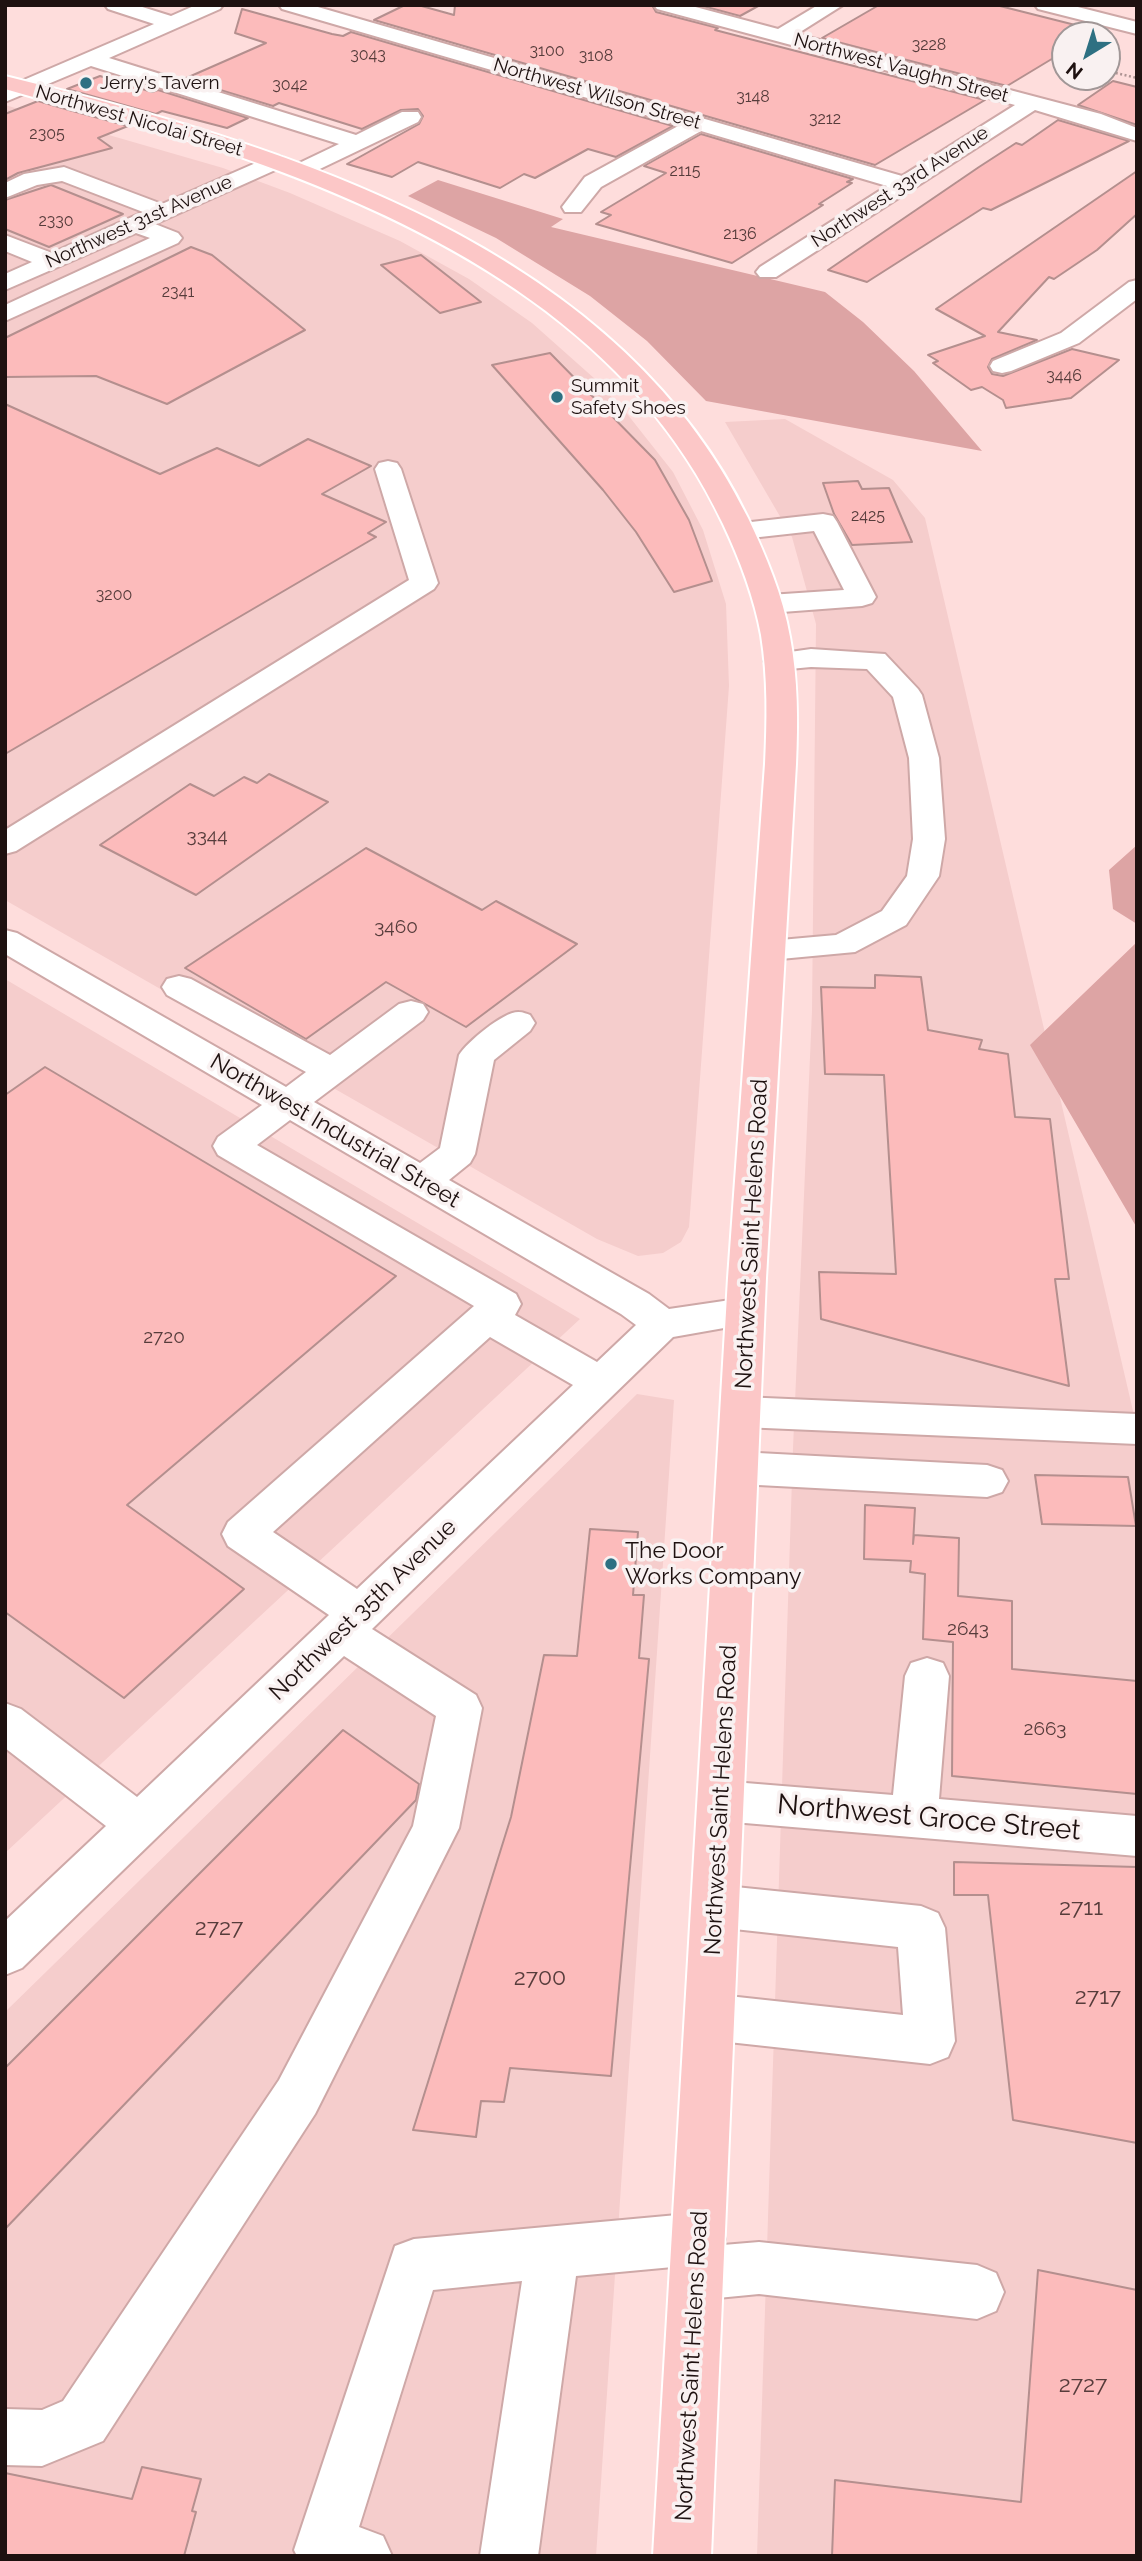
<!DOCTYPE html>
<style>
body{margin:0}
#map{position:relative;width:1142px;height:2561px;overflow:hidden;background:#fedddc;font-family:Raleway,sans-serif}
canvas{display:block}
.frame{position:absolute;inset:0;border:7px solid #1e1110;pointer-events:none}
.north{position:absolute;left:1051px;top:21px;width:70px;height:70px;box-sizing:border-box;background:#f9f1f1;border:2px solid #a19797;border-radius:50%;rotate:218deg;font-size:19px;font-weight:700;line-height:28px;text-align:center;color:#1e1110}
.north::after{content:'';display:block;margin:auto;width:24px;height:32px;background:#2e7082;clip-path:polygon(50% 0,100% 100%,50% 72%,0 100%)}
</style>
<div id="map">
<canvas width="1142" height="2561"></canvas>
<div class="frame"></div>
<div class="north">N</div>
</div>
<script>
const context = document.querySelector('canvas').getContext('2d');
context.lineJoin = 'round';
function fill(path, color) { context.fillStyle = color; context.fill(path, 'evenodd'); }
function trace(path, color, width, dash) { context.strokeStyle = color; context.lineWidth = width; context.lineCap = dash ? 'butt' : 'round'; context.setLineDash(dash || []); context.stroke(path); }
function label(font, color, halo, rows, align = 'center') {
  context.font = font + ' Raleway,sans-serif'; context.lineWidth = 7; context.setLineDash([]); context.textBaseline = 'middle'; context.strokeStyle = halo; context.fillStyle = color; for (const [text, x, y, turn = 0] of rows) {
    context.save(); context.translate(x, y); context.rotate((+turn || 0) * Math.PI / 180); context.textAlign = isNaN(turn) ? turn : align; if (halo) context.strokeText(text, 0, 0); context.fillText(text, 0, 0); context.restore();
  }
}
const built = new Path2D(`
 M5 105 223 168 290 193 400 241 469 279 532 323 595 379 628 415 673 472 703 530 726 604 729 686 689 1227 681 1242 663 1253 638 1256 597 1239 5 900Z
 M785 419 893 480 925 518 1137 1428V2556H757L793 1448 812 1011 816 624 792 537 725 422Z
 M5 979 580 1319 5 1853Z
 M637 1394 674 1400 596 2556H5V2012Z`);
const green = new Path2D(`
 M438 180 563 219 551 227 825 292 863 322 914 371 982 451 706 401 647 341 590 296 496 238 408 196Z
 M1137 845V924L1113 909 1109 870Z
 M1137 942V1228L1030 1045Z`);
const building = new Path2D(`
 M405 5H418L454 15 455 5H652L656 12 718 28 715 30 985 100 875 165 374 20Z
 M699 5H760L740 16Z
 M879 5H996L1099 31 1092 35H1065V51L1007 86 822 38Z
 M242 9 332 34 343 36 351 32 673 126 616 157 588 149 535 178 524 174 500 188 418 162 392 177 347 164 419 124 423 116 418 109 401 110 362 129 279 103 273 106 184 79 266 43 235 33Z
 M100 76 152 92 158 90 248 118 227 128 162 111 156 114 67 89Z
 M1113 81 1137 87V125L1078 105Z
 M38 101 69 110 128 126 98 138 112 148 18 173 5 180V114Z
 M1058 120 1129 141 991 210 983 208 867 282 828 270 979 167 1016 143 1022 145Z
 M701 134 853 179 847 182 852 183 819 204 823 205 732 263 596 224 611 215 601 212 666 173 644 166Z
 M1137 171V214L1097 250 1054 279 1049 277 998 332 1037 340 992 359 988 367 992 374 1003 376 1072 349 1119 360 1071 398 1006 408 1003 400 982 387 971 390 933 363 938 361 928 355 985 336 936 309Z
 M51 185 123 214 49 247 5 229V200Z
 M191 247 212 255 305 330 167 404 96 376 5 377V338Z
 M421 255 481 302 440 313 381 265Z
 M550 353 655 460 689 520 712 581 674 592 636 532 603 490 492 365Z
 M5 404 160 474 217 448 259 466 308 439 371 466 322 494 386 522 368 533 376 537 5 754Z
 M858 481 862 489 889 488 912 542 852 545 834 514 823 483Z
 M269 774 328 802 196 895 100 845 190 784 214 796 244 777 257 783Z
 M366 848 482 910 496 901 577 944 466 1027 386 982 306 1039 185 968Z
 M875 975 921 977 928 1030 982 1040 979 1049 1008 1054 1015 1117 1050 1119 1069 1279H1055L1069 1386 821 1319 819 1272 896 1274 884 1075 825 1074 821 987 875 988Z
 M45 1067 396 1276 127 1505 244 1589 124 1698 5 1612V1095Z
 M1035 1475 1128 1477 1136 1526 1042 1524Z
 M865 1505 915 1508 913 1544 914 1535 959 1538 958 1596 1012 1601V1669L1137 1681V1794L952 1776 953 1642 923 1639 925 1574 910 1572 911 1561 864 1559Z
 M590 1529 638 1532 633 1595H644L639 1658 649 1659 611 2076 510 2068 504 2102 481 2101 476 2137 413 2130 511 1817 544 1655 577 1656Z
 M343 1730 419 1784 416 1800 5 2229V2068Z
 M954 1862 1137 1867V2143L1013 2120 988 1895H954Z
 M1038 2270 1137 2290V2556H832L835 2480 1021 2502Z
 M142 2467 201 2479 192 2511 196 2512 184 2556H5V2473L132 2499Z`);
const path = new Path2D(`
 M1065 55 1058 59 1065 60
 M1107 71 1137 78`);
const minor = new Path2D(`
 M105 5H136L171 16 196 5H223L220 9 109 58 356 135 402 112H418L421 117 418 122 301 178 293 176 290 171 293 166 339 144 91 66 5 102V88L154 24 108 9Z
 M279 5H311L902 176 1015 105 657 9 654 5H688L778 29 818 5H843L797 34 1101 114 1137 128V141L1035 110 776 277H760L756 272 760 267 887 186 701 131 601 187 581 212H565L562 207 585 177 680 125 282 9Z
 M1035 5H1070L1137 22V34L1038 9Z
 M274 155 282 157 285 162 282 167 155 224 178 233 182 238 178 243 5 321V305L150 238 136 233 5 290V274L32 262 5 251V235L52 253 143 212 62 181 37 185 5 198V183L24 174 64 167 162 204Z
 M1137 280V299L1079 343 1011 371 1002 373 993 371 990 366 993 361 1061 333 1129 282Z
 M388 461 397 463 401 469 438 583 434 589 16 851 5 854V830L409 580 375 469 379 463Z
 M823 514 833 516 837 522 876 597 872 603 862 606 769 613 759 610 755 604 759 598 769 595 844 590 814 531 742 539 732 537 728 531 732 525 742 523Z
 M811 649 885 654 918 689 922 695 939 758 945 839 939 876 906 925 855 952 770 960 758 956 753 949 758 942 836 935 882 911 907 876 913 839 909 758 893 697 867 669 811 667 779 670 769 667 764 661 769 655Z
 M5 930 17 933 286 1087 306 1072 167 995 162 987 167 979 179 976 191 979 330 1055 399 1004 411 1001 423 1004 428 1012 423 1020 314 1102 420 1163 440 1148 459 1055C467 1042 504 1011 519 1012 523 1012 527 1014 530 1015L535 1023 530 1031 494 1060 475 1154 470 1163 449 1180 649 1294 669 1309 744 1298 758 1302 763 1312 758 1322 673 1337 372 1629 476 1695 482 1708 459 1828 315 2114 103 2441 42 2466 5 2465V2409L42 2410 63 2401 279 2080 413 1826 436 1716 344 1656 22 1968 5 1975V1921L106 1826 5 1748V1703L21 1709 137 1797 329 1615 228 1546 222 1534 228 1522 474 1306 218 1155 213 1146 218 1137 262 1105 5 954ZM290 1120 621 1314 636 1325 597 1362 515 1315 521 1304 516 1294 257 1145ZM490 1337 573 1385 357 1589 273 1532Z
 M742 1397 1137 1414V1444L742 1427 728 1423 722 1412 728 1401Z
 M739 1452 987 1465 1002 1470 1008 1481 1002 1492 987 1497 739 1484 724 1479 718 1468 724 1457Z
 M927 1658 943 1663 949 1676 939 1799 1137 1816V1856L721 1821 705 1815 698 1801 705 1787 721 1781 893 1795 905 1676 911 1663Z
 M716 1885 921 1906 938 1913 945 1928 955 2041 948 2057 930 2064 710 2040 693 2033 685 2017 693 2001 710 1994 903 2015 898 1947 716 1927 699 1921 692 1906 699 1891Z
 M699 2213 718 2221 725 2239 723 2245 759 2242 977 2265 996 2273 1004 2292 996 2311 977 2319 759 2294 697 2300 678 2293 670 2274 673 2267 576 2276 538 2556H480L522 2281 433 2290 359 2527 383 2536 392 2556H297L294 2550 395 2246 414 2239Z`);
const major = new Path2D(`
 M5 76C280 144 615 243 748 518 766 556 783 596 790 637 798 679 798 722 796 764L766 1278 711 2556H653L728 1278 765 764C767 721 768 678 761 635 754 597 740 560 723 524 635 336 452 234 263 165 179 134 91 114 5 89Z`);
const markers = [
 [86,83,7,"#2e7082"],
 [557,397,7,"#2e7082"],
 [611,1564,7,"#2e7082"]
];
const farNumbernames = [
 ["3228",929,45],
 ["3100",547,51],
 ["3043",368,55],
 ["3108",596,56],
 ["3042",290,85],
 ["3148",753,97],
 ["3212",825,119],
 ["2305",47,134],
 ["2115",685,171],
 ["2330",56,221],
 ["2136",740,234],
 ["2341",178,292],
 ["3446",1064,376],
 ["2425",868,516],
 ["3200",114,595]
];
const farStreetnames = [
 ["Northwest Vaughn Street",901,68,15],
 ["Northwest Wilson Street",597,94,16],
 ["Northwest Nicolai Street",139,121,16],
 ["Northwest 33rd Avenue",900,187,-33],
 ["Northwest 31st Avenue",139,222,-24]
];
const farPoinames = [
 ["Jerry's Tavern",100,83],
 ["Summit",571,386],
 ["Safety Shoes",571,408]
];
const numberNames = [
 ["3344",207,836],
 ["3460",396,927],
 ["2720",164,1337],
 ["2643",968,1629],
 ["2663",1045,1729]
];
const streetNames = [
 ["Northwest Industrial Street",335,1131,30],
 ["Northwest Saint Helens Road",752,1234,-87],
 ["Northwest 35th Avenue",363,1610,-44],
 ["Northwest Saint Helens Road",721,1800,-87],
 ["Northwest Saint Helens Road",692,2366,-87]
];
const poiNames = [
 ["The Door",625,1551],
 ["Works Company",625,1577]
];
const nearNumbernames = [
 ["2711",1081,1908],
 ["2727",219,1928],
 ["2700",540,1978],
 ["2717",1098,1997],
 ["2727",1083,2385]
];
const nearStreetnames = [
 ["Northwest Groce Street",929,1818,5]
];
fill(built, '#f5cdcc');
fill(green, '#dda4a4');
fill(building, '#fcbbbb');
trace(building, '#b48f8e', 2);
trace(minor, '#cea8a7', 4);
trace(major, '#fff', 4);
trace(path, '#ae9493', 2.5, [2, 2.5]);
fill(minor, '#fff');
fill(major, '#fcc7c7');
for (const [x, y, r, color] of markers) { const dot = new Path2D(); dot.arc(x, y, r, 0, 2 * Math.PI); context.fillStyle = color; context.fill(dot); trace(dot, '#f9f1f1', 2.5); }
label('16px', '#563c3b', null, farNumbernames);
label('19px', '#1e1110', '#f9f1f1', farStreetnames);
label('19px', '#1e1110', '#f9f1f1', farPoinames, 'left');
label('19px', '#563c3b', null, numberNames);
label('23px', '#1e1110', '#f9f1f1', streetNames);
label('23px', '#1e1110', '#f9f1f1', poiNames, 'left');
label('23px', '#563c3b', null, nearNumbernames);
label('28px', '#1e1110', '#f9f1f1', nearStreetnames);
</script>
